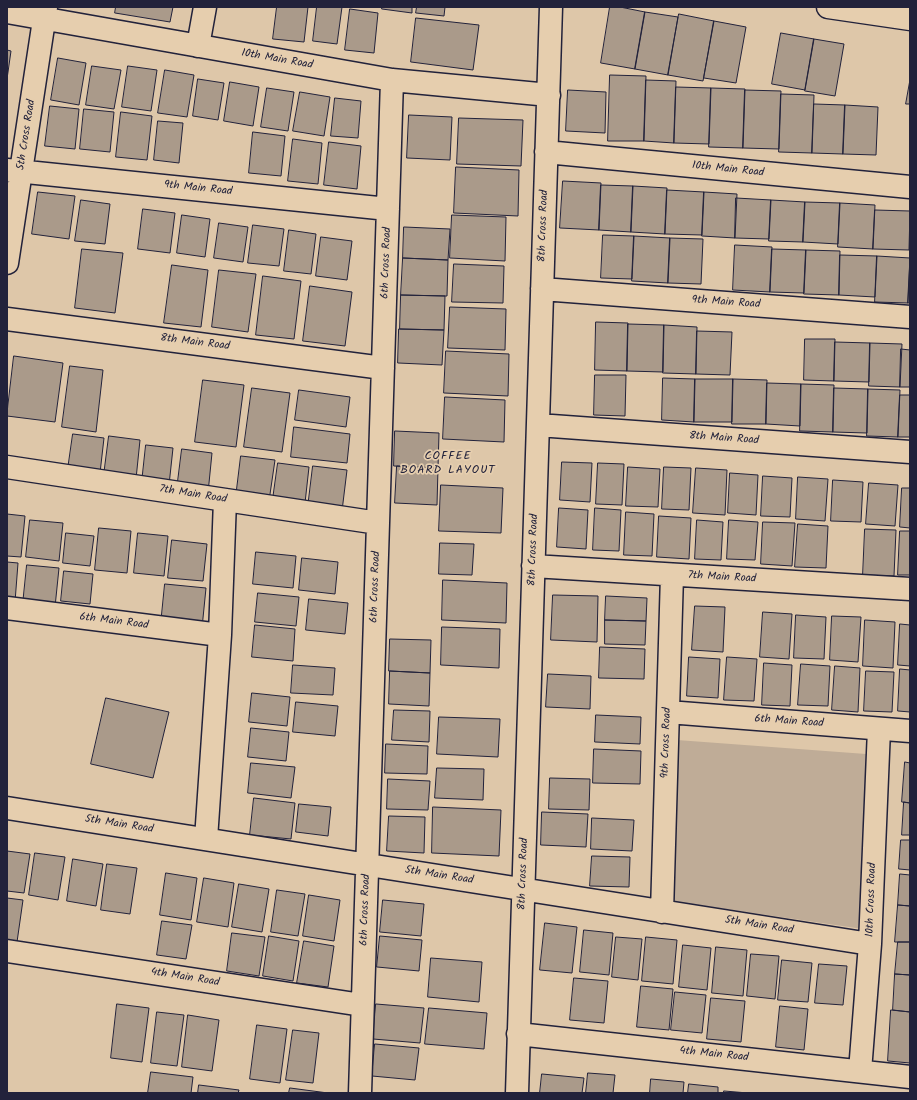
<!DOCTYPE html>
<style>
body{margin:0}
#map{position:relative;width:917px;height:1100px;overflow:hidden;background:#dec7a9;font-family:Kalam,sans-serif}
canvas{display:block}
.frame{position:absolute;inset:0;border:8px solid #22223b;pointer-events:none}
</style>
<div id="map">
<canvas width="917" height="1100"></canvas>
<div class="frame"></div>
</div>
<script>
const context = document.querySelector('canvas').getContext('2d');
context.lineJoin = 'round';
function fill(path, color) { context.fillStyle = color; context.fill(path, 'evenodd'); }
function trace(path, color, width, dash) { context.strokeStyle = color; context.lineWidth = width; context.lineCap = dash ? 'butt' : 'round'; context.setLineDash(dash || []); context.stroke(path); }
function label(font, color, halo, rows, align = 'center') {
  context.font = font + ' Kalam,sans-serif'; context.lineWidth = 3.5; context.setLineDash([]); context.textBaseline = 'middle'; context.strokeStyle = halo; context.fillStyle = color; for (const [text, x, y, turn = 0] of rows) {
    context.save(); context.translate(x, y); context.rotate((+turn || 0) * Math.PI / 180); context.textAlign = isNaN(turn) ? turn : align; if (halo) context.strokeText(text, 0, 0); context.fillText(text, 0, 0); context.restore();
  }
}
const green = new Path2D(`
 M677 740 866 754 863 929 671 901Z`);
const building = new Path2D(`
 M116 7H173L170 22 115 13Z
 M277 7H308L304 42 273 39Z
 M317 7H342L337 44 313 41Z
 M382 7H412V13L382 9Z
 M417 7H445L444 16 416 13Z
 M610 7H620L645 12 635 69 601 63Z
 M350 9 378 13 374 53 345 50Z
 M645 12 678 17 668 75 635 69Z
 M679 14 714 21 703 81 668 75Z
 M416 18 479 25 473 70 411 62Z
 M714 21 746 27 736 83 704 78Z
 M781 33 814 39 805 90 772 84Z
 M814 39 844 44 835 96 805 91Z
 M7 50 11 51 7 79Z
 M58 58 86 63 79 105 51 100Z
 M92 66 121 70 114 109 86 105Z
 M128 66 157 70 151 111 122 107Z
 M165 70 194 75 187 117 158 113Z
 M610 75 646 76 644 141H608Z
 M198 79 224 83 218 120 193 116Z
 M646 80 676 81 674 143 644 141Z
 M910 80V104H906Z
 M230 82 259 87 253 126 224 121Z
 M676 87 711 88 709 144 674 143Z
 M267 88 294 92 288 131 261 127Z
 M711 88 745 89 743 148 709 147Z
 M568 90 606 92 605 133 566 131Z
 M745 90 781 91 779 149 743 148Z
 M300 92 330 97 324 136 293 131Z
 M781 94 814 95 812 153 779 152Z
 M335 98 361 101 358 138 331 136Z
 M814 104 845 105 843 154 812 153Z
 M845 105 878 107 876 155 843 154Z
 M50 106 79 109 75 149 45 146Z
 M84 109 114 112 110 152 80 149Z
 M121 112 152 116 147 160 116 157Z
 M409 115 452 117 450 160 407 158Z
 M459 118 523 120 521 166 457 164Z
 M158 121 183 123 179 163 154 160Z
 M253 132 285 136 281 176 249 173Z
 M293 139 322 143 318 184 288 181Z
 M329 142 361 146 357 189 324 185Z
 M456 167 519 170 518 216 454 213Z
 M563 181 601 183 599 230 560 228Z
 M601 185 633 186 631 232 599 230Z
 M633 186 667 188 665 234 631 232Z
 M667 190 704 192 702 235 665 234Z
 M38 192 75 196 69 239 32 234Z
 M704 192 737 194 735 238 702 236Z
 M736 198 771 200 769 239 735 238Z
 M81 200 110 204 105 244 75 241Z
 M771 200 805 202 803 242 769 241Z
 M805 202 840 203 838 244 803 242Z
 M840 203 875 205 873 249 838 247Z
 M143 209 175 213 170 253 138 249Z
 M875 210 910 211 909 250 873 249Z
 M182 215 210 219 205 257 177 253Z
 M452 215 506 217 505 261 450 258Z
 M219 223 248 227 243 262 214 258Z
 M253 225 284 229 279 266 248 263Z
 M404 227 450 229 448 260 403 258Z
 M289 230 316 234 311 274 284 271Z
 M603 235 634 236 632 279 601 278Z
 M634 236 670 238 668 283 632 281Z
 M321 237 352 241 347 280 316 276Z
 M670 238 703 239 701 284 668 283Z
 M735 245 772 247 770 292 733 290Z
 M82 249 123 253 115 313 75 308Z
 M772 249 806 250 804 293 770 292Z
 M806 250 840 251 839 295 804 294Z
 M840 255 877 256 875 297 839 295Z
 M877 256 910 258 908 303 875 302Z
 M403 258 448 260 447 296 401 295Z
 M910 258V303H908Z
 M454 264 504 266 503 303 452 302Z
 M172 265 208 270 201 327 164 323Z
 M219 270 256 274 248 332 212 327Z
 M263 276 301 281 294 339 256 335Z
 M310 286 352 292 345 346 303 341Z
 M401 295 445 296 444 330 400 329Z
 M450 307 506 309 505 350 448 348Z
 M596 322 628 323 627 371 595 370Z
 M628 324 664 325 663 372 627 371Z
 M664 325 697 327 696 374 663 373Z
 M399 329 444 330 442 365 398 363Z
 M697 331 732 332 730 375 696 374Z
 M805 339H835L834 381 804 380Z
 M835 342 870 343 869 382 834 381Z
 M870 343 902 344 900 387 869 386Z
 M901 349 910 350V387H900Z
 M446 351 509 354 508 396 444 393Z
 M14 356 63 363 55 422 7 416Z
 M70 366 103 370 96 432 62 427Z
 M595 375H626L625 416 594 415Z
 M663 378 695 379 694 422 662 420Z
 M695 379H733L732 422H694Z
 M733 379 767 380 766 424H732Z
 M203 380 244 385 236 447 195 442Z
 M767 383 801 384 800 426 766 424Z
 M801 384 834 385 833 432 800 431Z
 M252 388 290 393 282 452 244 447Z
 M834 388 868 389 867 433 833 432Z
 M868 389 900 390 898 437 867 436Z
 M299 390 350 397 346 427 295 420Z
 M900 395H910V437H898Z
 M445 397 505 400 504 442 443 439Z
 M294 427 350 434 347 463 291 457Z
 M395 431 439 433 438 468 394 466Z
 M73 434 104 438 100 473 68 469Z
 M109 436 140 440 136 479 104 475Z
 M146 445 173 448 169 485 142 482Z
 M182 449 212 453 208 493 177 489Z
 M241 456 275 460 269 501 236 497Z
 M562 462 592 463 590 502 560 500Z
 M278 463 309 467 305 503 273 499Z
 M598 463 624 464 622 505 596 504Z
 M313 466 347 470 342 511 308 507Z
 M397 466 438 468 437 505 395 503Z
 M628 467 660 469 658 507 626 506Z
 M664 467 691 468 689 510 662 509Z
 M696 468 727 470 725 515 693 513Z
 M730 473 758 475 756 515 728 513Z
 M763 476 792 478 790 517 761 516Z
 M798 477 828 479 825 521 796 519Z
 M833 480 863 482 861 522 831 521Z
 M869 483 898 485 895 526 866 524Z
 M441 485 503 488 501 533 439 531Z
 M902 488H910V528L900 527Z
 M559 508 588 510 586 549 557 547Z
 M595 508 621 510 619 551 593 550Z
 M626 512 654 514 652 556 624 555Z
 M7 514 25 516 21 557 7 556Z
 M659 516 691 518 689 559 657 557Z
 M30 520 63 523 59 561 26 557Z
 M697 520 723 522 721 560 695 559Z
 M729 520 758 522 755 560 727 559Z
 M763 522 795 523 792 566 761 564Z
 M798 524 828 526 826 568 795 567Z
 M99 528 131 531 127 573 95 570Z
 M865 529 896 530 894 576 863 575Z
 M900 531H910V575H898Z
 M66 533 94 536 90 566 63 563Z
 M138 533 168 536 164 576 134 573Z
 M172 540 207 544 203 581 168 578Z
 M440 543 474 544 472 575 439 574Z
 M256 552 296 556 293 588 253 584Z
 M302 558 338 562 335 594 299 590Z
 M7 562 18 563 15 602 7 601Z
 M27 565 59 568 55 607 23 604Z
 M64 571 93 574 90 604 61 601Z
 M443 580 507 583 506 623 442 620Z
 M165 584 206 588 202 628 161 624Z
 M258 593 299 597 296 626 255 622Z
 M553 595 598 596 597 642 551 640Z
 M606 596 647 598 646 621 605 620Z
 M309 599 348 603 345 634 306 630Z
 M695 606 725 607 723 652 692 650Z
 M763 612 792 614 789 659 760 657Z
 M796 615 826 617 824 659 794 658Z
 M832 616 861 617 858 662 830 660Z
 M605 620 646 621 645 645 605 644Z
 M865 620 895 622 893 668 863 666Z
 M900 624 910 625V666L898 665Z
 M255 625 295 629 293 661 252 657Z
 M442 627 500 629 499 668 441 665Z
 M390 639 431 640 430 673 389 671Z
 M600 647 645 649 644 679 599 678Z
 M689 657 720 659 718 698 687 696Z
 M727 657 757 659 754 701 724 700Z
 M764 663 792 665 790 706 762 705Z
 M801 664 830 666 828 706 798 705Z
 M293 665 335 668 333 695 291 693Z
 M835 666 860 668 858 712 832 710Z
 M900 669 910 670V712L898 711Z
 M390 671 430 673 429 706 389 704Z
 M866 671 894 672 892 712 864 711Z
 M548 674 591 676 590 709 546 707Z
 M252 693 290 697 287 726 249 722Z
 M106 698 169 712 153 778 91 764Z
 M296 702 338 706 335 736 293 732Z
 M394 710 430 711 429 742 392 740Z
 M596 715 641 717 640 744 595 742Z
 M439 717 500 719 498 757 437 754Z
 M251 728 289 732 286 761 248 757Z
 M386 744 428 746 427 774 385 773Z
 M594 749 641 751 640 784 593 783Z
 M905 762 910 763V803L902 802Z
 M251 763 295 767 291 798 248 793Z
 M437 768 484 769 483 800 435 798Z
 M550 778 590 779 589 810 549 809Z
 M388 779 430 781 428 810 387 809Z
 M254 798 295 803 291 839 250 835Z
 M904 802 910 803V835H902Z
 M299 804 331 807 328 836 296 832Z
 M433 807 501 810 499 856 432 853Z
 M542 812 588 814 586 847 541 845Z
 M389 816 425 817 424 853 387 851Z
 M592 818 634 820 632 851 591 849Z
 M901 840H910V870L899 869Z
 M7 851 30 854 24 893 7 891Z
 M35 853 65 857 58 900 29 895Z
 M592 856 630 857 629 887 590 886Z
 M73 859 103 864 96 906 67 901Z
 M107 864 137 868 130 914 101 910Z
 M166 873 197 878 191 920 160 915Z
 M900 874 910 875V906L898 905Z
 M204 878 234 883 228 927 197 922Z
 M239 884 269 889 262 932 232 927Z
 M277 890 305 894 298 936 271 932Z
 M309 895 340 900 334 941 303 936Z
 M7 898 23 900 17 942 7 941Z
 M383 900 424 904 421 936 380 932Z
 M898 905 910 906V942H895Z
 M162 921 192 925 186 959 157 955Z
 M545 923 577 927 572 973 540 970Z
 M584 930 613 933 609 975 580 972Z
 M232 933 265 937 259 976 227 971Z
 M269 936 299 941 293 981 263 976Z
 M380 936 422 940 419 971 377 967Z
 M616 937 642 939 638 980 612 977Z
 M646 937 677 940 673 984 642 981Z
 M304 941 334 946 328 987 297 983Z
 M898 942H910V975L895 974Z
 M683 945 711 948 707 990 679 987Z
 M716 947 747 950 743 996 712 993Z
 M751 954 779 956 775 999 747 996Z
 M431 958 482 962 479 1002 428 997Z
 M782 960 812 963 808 1002 778 1000Z
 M819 964 847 966 843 1005 815 1003Z
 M895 974 910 975V1012L893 1010Z
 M574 978 608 981 604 1023 570 1020Z
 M641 986 673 989 669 1030 637 1027Z
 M675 992 706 995 702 1033 671 1030Z
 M711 998 745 1001 741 1042 707 1039Z
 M117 1004 149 1008 142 1062 111 1058Z
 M376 1004 424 1008 420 1043 373 1039Z
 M780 1006 808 1009 804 1050 776 1047Z
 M429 1008 487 1013 484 1049 425 1044Z
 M891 1010 910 1012V1063L888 1061Z
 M157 1012 184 1015 177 1066 151 1063Z
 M188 1015 219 1020 212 1071 182 1067Z
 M257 1025 287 1029 280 1083 250 1079Z
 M293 1030 319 1033 313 1083 286 1080Z
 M375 1044 419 1048 415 1080 372 1076Z
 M151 1072 193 1077 191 1093H148Z
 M588 1073 615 1075 613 1093H586Z
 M542 1074 584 1078 582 1093H540Z
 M651 1079 684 1082 683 1093H650Z
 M689 1084 718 1087V1093H688Z
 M199 1085 239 1090 238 1093H198Z
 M290 1088 328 1093H289Z
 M724 1091 748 1093H724Z`);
const minor = new Path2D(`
 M828 7 910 19
 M7 12 392 80 549 95
 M198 46 205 7
 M546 152 910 187
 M7 170 388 209
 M7 263 46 7
 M542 289 910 317
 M7 319 383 368
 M538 425 910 452
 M7 467 378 523
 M533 566 910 589
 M7 608 220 635
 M668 712 910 731
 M7 808 870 944
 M206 839 220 635 225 500
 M662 912 672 575
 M7 951 362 1005
 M518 1034 910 1077
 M860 1071 870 944 879 729
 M360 1093 392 80
 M517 1093 551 7`);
const streetNames = [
 ["10th Main Road",277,60,10],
 ["5th Cross Road",27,135,-81],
 ["10th Main Road",728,170,6],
 ["9th Main Road",198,189,6],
 ["8th Cross Road",544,226,-88],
 ["6th Cross Road",387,263,-88],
 ["9th Main Road",726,303,4],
 ["8th Main Road",195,343,7],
 ["8th Main Road",724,439,4],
 ["7th Main Road",193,495,9],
 ["8th Cross Road",534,550,-88],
 ["7th Main Road",722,578,3],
 ["6th Cross Road",376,587,-88],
 ["6th Main Road",114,622,7],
 ["6th Main Road",789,722,4],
 ["9th Cross Road",667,743,-88],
 ["5th Main Road",119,825,9],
 ["8th Cross Road",524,874,-88],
 ["5th Main Road",439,876,9],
 ["10th Cross Road",872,900,-88],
 ["6th Cross Road",366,910,-88],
 ["5th Main Road",759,926,9],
 ["4th Main Road",185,978,9],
 ["4th Main Road",714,1055,6]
];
const neighbourhoodNames = [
 ["COFFEE",448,457],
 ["BOARD LAYOUT",448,471]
];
fill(green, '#bfac97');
fill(building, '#aa9a8a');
trace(building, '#22223b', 1);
trace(minor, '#22223b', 25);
trace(minor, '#e6ceae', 22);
label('11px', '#22223b', '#e6ceae', streetNames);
context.letterSpacing = '1px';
label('12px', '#22223b', '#e6ceae', neighbourhoodNames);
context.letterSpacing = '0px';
</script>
